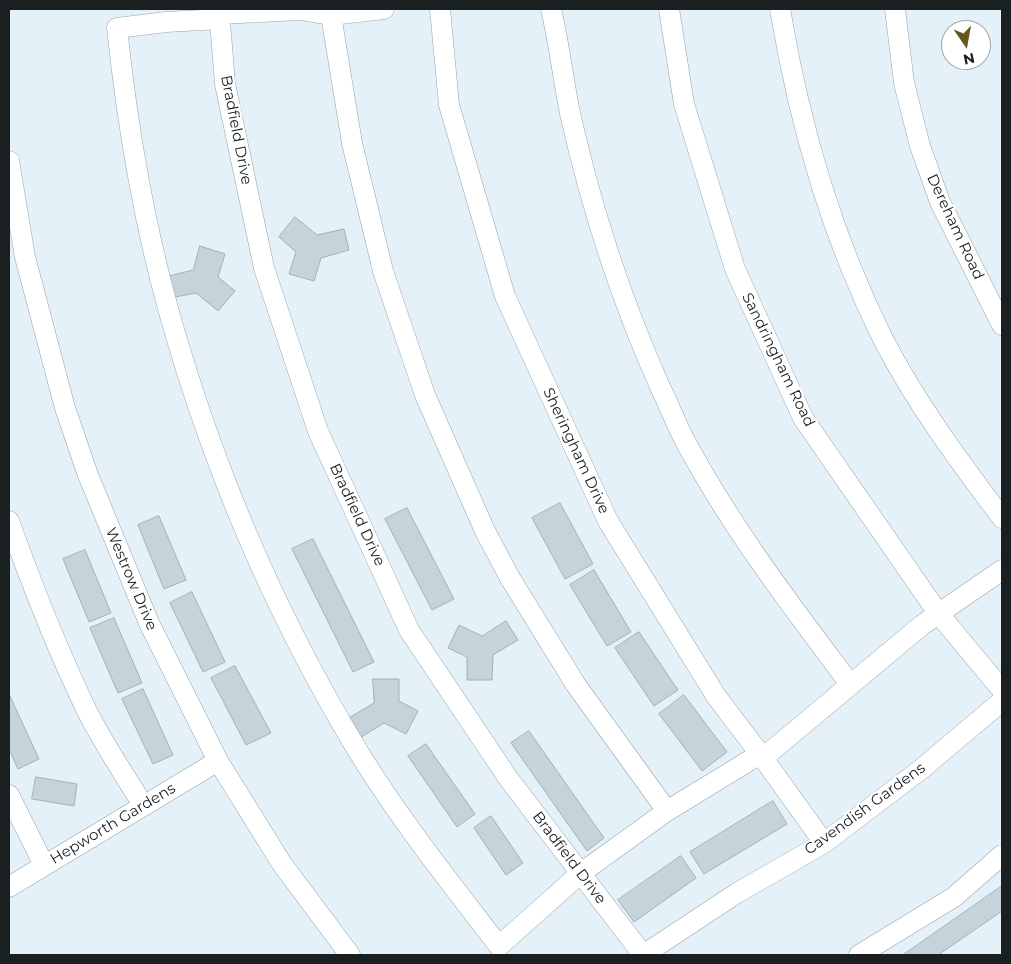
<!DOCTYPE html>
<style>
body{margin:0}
#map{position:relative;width:1011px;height:964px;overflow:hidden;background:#e4f1f9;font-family:Montserrat,sans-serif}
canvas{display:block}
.frame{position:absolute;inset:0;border:10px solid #1a1f21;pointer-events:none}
.north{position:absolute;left:941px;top:20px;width:50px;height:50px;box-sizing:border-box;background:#fff;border:1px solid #a3a5a6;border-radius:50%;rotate:168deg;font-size:14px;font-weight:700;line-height:20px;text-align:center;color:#1a1f21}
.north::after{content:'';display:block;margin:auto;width:18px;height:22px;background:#675522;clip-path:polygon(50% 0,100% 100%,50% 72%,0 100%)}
</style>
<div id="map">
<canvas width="1011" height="964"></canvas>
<div class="frame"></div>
<div class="north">N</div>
</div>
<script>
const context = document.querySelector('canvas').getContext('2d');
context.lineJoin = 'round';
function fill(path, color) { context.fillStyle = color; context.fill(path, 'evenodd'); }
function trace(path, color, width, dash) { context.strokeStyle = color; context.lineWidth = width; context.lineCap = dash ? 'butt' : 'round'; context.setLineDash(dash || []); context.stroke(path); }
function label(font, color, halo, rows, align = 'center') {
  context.font = font + ' Montserrat,sans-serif'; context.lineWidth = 4.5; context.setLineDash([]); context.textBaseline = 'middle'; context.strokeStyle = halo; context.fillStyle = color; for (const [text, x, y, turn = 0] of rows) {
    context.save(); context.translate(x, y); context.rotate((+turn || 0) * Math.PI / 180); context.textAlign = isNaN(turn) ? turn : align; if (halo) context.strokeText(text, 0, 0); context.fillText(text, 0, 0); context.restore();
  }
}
const building = new Path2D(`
 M295 217 317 235 344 229 349 250 321 258 314 281 289 274 296 252 279 237Z
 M200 246 225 254 218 277 235 291 218 311 196 293 170 298 165 277 193 270Z
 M560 503 593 564 565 579 532 518Z
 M407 508 454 599 432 610 385 519Z
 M159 516 186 580 164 589 138 525Z
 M313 539 374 662 353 672 292 549Z
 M85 550 111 613 89 622 63 559Z
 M594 570 631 632 607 646 570 585Z
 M192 592 225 662 203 672 170 603Z
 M114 618 142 683 118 693 90 628Z
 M506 621 518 640 493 655 492 680H467V657L448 648 459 625 482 636Z
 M639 632 678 690 654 706 615 648Z
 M235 666 271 733 246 745 211 678Z
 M373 679H399V701L418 711 406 734 384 723 358 739 347 719 374 703Z
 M143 689 173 755 153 764 122 699Z
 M9 694 39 759 18 769 9 749Z
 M684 695 727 752 702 771 659 714Z
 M529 731 604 838 587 851 511 743Z
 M426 744 475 814 457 827 408 756Z
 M36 777 77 784 74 806 32 799Z
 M773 801 787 824 704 874 690 852Z
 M491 816 523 863 506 875 474 828Z
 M681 856 696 878 634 922 618 900Z
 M1002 886V911L938 955H903Z`);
const minor = new Path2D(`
 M219 9 225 84 264 268 318 431 409 630 508 778 643 955
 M440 9 449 105 505 296 608 521 716 696 763 758 824 843
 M551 9C559 43 563 78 570 113 591 207 621 300 661 389 669 405 675 421 683 437 730 526 790 604 850 684
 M669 9 684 104 735 269 803 418 938 613 1002 690
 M780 9C799 123 831 235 883 339 916 403 959 461 1002 518
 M895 9 904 83 920 146 940 202 1002 325
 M220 14 300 10 331 15 352 143 383 271 425 395 485 531 510 578 576 685 667 811 581 873 499 946C445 876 390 807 346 731 269 600 210 458 169 312 143 219 127 123 117 28L166 22 220 19
 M331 15 384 9
 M9 161 25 257 65 408 88 475 149 623 218 761 282 864 350 955
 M9 521C32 585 57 649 87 711 103 743 124 774 143 805
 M763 758 922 625 1002 570
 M9 795 44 865
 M667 811 760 754
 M9 887 218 761
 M643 955 737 893 824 843 919 771 1002 701
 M859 955 954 897 1002 855`);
const streetNames = [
 ["Bradfield Drive",236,130,79],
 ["Dereham Road",955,227,65],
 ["Sandringham Road",778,360,64],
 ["Sheringham Drive",576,451,65],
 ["Bradfield Drive",357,515,65],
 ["Westrow Drive",131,579,67],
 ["Cavendish Gardens",865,809,-36],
 ["Hepworth Gardens",113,824,-31],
 ["Bradfield Drive",569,858,53]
];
fill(building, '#c6d3db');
trace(building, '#a3b0b7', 1);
trace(minor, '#96a3aa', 21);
trace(minor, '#fff', 20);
label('15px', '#1a1f21', '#fff', streetNames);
</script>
